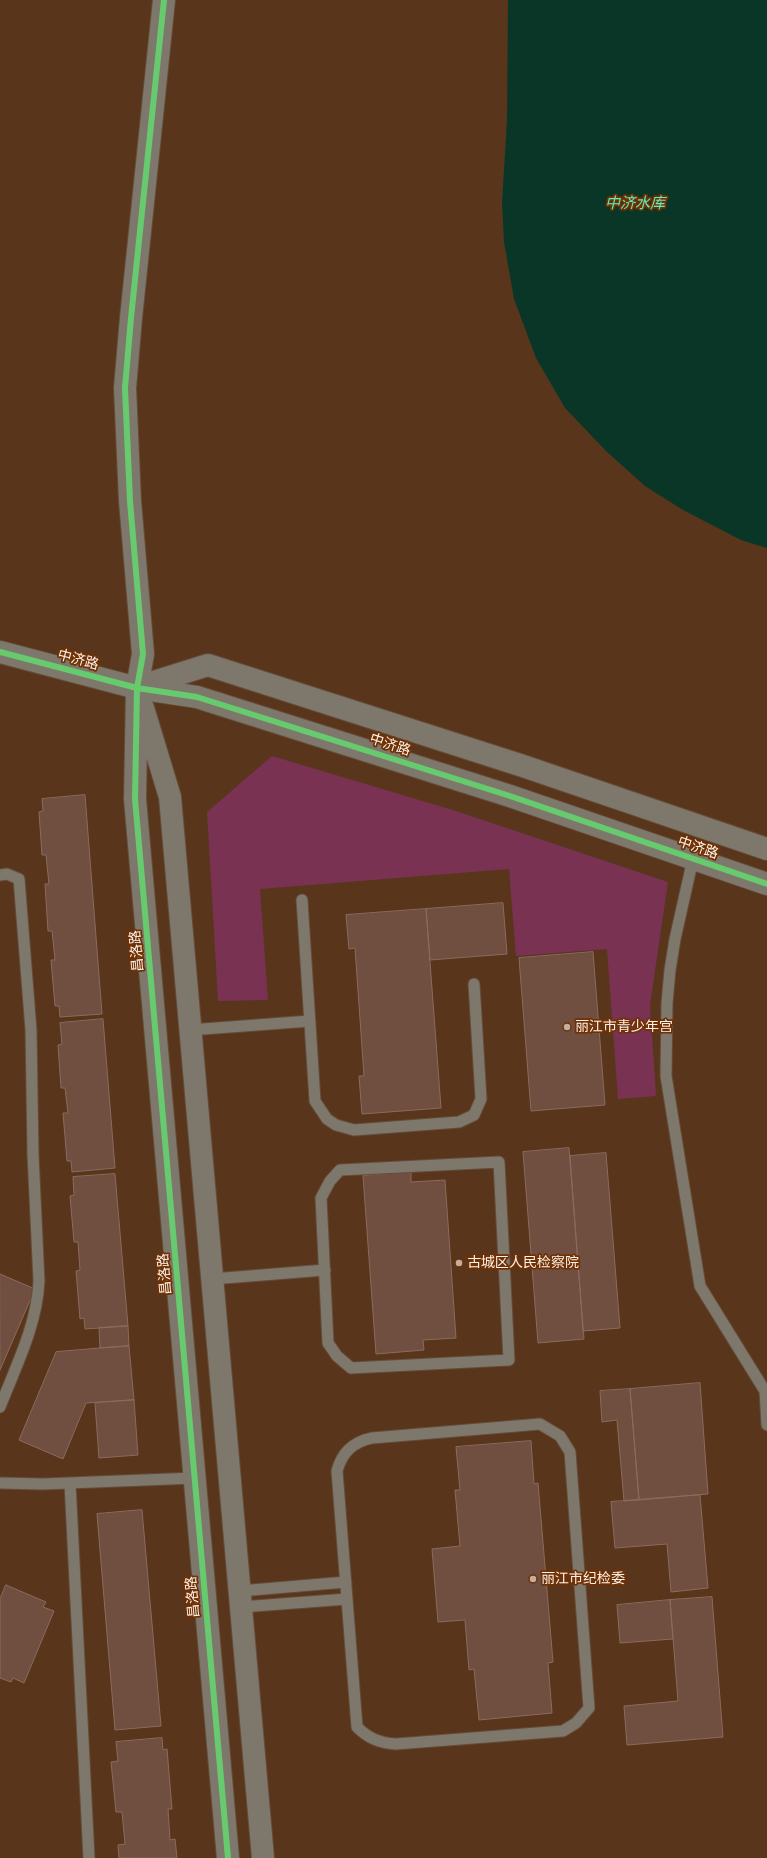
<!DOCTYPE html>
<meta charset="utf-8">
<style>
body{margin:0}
canvas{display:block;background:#58351b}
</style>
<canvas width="767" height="1858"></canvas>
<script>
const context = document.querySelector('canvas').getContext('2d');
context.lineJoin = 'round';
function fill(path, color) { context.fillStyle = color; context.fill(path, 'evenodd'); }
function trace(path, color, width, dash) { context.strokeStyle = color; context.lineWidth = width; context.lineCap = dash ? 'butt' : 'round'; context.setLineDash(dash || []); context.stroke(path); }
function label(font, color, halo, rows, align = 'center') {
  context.font = font + ' "IBM Plex Sans","Noto Sans SC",sans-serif'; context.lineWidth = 3.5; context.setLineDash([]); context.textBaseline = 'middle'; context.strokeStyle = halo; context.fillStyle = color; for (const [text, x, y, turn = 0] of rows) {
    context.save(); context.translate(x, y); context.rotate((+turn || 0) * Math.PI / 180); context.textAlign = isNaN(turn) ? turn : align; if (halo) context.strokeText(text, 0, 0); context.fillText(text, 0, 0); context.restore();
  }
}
const green = new Path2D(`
 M272 756 456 811 668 882 650 1005 656 1096 618 1099 607 949 516 956 509 869 260 889 268 1000 218 1001 207 812Z`);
const water = new Path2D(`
 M508 0H767V548L741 540 683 510 645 486 607 452 565 408 536 358 514 299 504 242 502 203 507 120Z`);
const building = new Path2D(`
 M85 795 102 1014 60 1017 59 1006H55L51 960H55L52 931H48L45 884H49L46 855H42L39 812 43 811 42 799Z
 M503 903 507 954 430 960 426 909Z
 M426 909 441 1108 362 1114 359 1076H364L355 948 349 949 346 915Z
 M593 952 605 1105 531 1111 519 958Z
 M103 1019 115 1168 72 1172 71 1161H67L63 1113H68L65 1088H61L58 1045 62 1044 60 1023Z
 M569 1148 584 1339 538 1343 523 1152Z
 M606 1153 620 1328 583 1331 570 1156Z
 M411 1172V1182L445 1180 456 1338 423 1340 424 1350 376 1354 363 1176Z
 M115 1174 128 1326 85 1329 84 1318 80 1319 76 1271 80 1270 78 1242H74L70 1196 74 1195 73 1177Z
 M0 1274 35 1289 0 1370Z
 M128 1326 129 1346 100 1348 99 1328Z
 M129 1346 134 1400 86 1403 63 1459 19 1440 56 1352Z
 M700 1383 708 1494 639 1500 630 1389Z
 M630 1389 639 1500 624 1501 617 1420 602 1422 600 1391Z
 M134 1400 138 1455 99 1458 95 1403Z
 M531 1441 534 1484 538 1483 553 1662 548 1663 552 1713 479 1720 474 1669 469 1670 465 1620 438 1622 432 1549 460 1546 455 1490H460L456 1447Z
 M700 1495 708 1588 671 1592 667 1544 615 1548 611 1502Z
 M142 1510 161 1726 115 1730 97 1514Z
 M6 1585 46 1602 43 1607 54 1611 24 1683 13 1678 11 1682 0 1678V1599Z
 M712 1597 723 1737 627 1745 624 1706 678 1701 670 1600Z
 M670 1600 673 1639 620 1643 617 1605Z
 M162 1738 163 1750 167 1749 172 1809H168L170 1840 175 1839 177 1858H119L118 1845 125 1844 122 1812H116L111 1762 118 1761 116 1742Z`);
const service = new Path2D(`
 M693 859 675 939 670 970 667 1003 666 1076 700 1286 765 1391 767 1425
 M0 875 7 874 19 879 31 1030 33 1155 39 1281C37 1325 16 1366 0 1407
 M302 900 315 1101 327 1119 336 1125 354 1130 459 1122 474 1115 481 1099 474 984
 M190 1030 310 1021
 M499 1162 509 1360 351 1368 337 1356 328 1343 321 1198 330 1181 340 1170Z
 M212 1279 325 1270
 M540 1424 560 1436 570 1452 589 1708 576 1723 563 1731 396 1744C379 1743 368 1738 357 1727L337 1471C342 1452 353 1442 372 1438Z
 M0 1483 43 1484 195 1478
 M70 1483 89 1858
 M240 1591 346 1582
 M241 1607 347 1599`);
const tertiary = new Path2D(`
 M164 0 131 318 125 388 130 501 143 654 137 688 135 799 228 1858
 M0 652 137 688 197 697 510 796 767 884
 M141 686 208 665 520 765 767 849
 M143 708 170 797 263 1858`);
const cycleway = new Path2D(`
 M164 0 131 318 125 388 130 501 143 654 137 688 135 799 228 1858
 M0 652 137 688 197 697 510 796 767 884`);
const markers = [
 [567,1027,4,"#c1afa4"],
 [459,1263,4,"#c1afa4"],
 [533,1579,4,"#c1afa4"]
];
const streetNames = [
 ["中济路",78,660,15],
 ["中济路",390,745,18],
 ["中济路",698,848,19],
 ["昌洛路",137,951,-95],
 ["昌洛路",165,1274,-95],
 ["昌洛路",193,1597,-95]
];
const poiNames = [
 ["丽江市青少年宫",575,1027],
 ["古城区人民检察院",467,1263],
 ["丽江市纪检委",541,1579]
];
const waterNames = [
 ["中济水库",635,204]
];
fill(green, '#793252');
fill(water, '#0a3627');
fill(building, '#704e40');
trace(building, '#8a6b5d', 1);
trace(service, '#664c39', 13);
trace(tertiary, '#664c39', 24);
trace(service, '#7d786b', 11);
trace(tertiary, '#7d786b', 22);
trace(cycleway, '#67ca6e', 6);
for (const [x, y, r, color] of markers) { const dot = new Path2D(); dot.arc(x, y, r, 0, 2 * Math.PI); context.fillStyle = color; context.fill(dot); trace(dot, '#713102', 1.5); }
label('14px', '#f9f1ed', '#713102', streetNames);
label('14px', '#f9f1ed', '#713102', poiNames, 'left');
label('italic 15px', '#5decbe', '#713102', waterNames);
</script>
